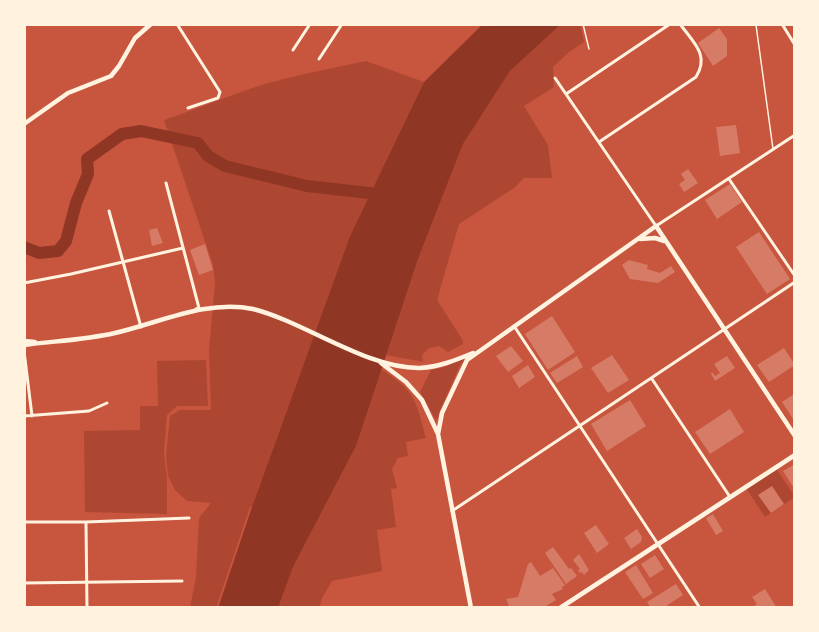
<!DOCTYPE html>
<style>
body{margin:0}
#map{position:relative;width:819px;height:632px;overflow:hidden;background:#c8553d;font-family:Manrope,sans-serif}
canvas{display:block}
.frame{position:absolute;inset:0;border:26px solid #fff3e0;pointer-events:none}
</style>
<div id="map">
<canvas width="819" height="632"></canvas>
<div class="frame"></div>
</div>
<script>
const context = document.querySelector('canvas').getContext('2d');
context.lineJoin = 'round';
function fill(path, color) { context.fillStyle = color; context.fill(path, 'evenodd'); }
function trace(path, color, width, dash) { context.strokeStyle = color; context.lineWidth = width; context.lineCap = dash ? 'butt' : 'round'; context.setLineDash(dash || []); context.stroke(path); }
const green = new Path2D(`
 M561 24H580L584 42 569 52 553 67 554 87 524 106 548 145 552 178H524L514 188 459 224 437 300 462 339 463 344 448 352 439 346 429 348 422 355 423 362 386 355 418 259 463 144 510 71Z
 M366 61 424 82 350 236 252 507H250L216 608H190L196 577 199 518 211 503 187 501 175 490 168 476 166 455 170 416 180 410H211L209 351 215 283 213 265 164 120C204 107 242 89 284 79 311 72 339 67 366 61Z
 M467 356 460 365 436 420 420 392 431 370 445 367Z
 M206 360 208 406H177L167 415 164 453 167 480V514L85 512 84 431 140 430V406H158L157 361Z
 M381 369C417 392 415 400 426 438L406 442 408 456 398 458 392 469 397 488 391 489 396 527 377 530 382 571 332 581 322 598 319 608H278L293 567 356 446Z
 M776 468 795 497 765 517 746 488Z`);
const water = new Path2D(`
 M483 24H561L510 71 463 144 418 259 356 446 293 567 278 608H218L252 507 350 236 424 82Z`);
const river = new Path2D(`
 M24 247 39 253 58 251 66 241 76 203 88 174 87 159 122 134 141 131 198 143 208 156 225 166 307 186 387 195`);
const building = new Path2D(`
 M719 28 727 39V56L713 66 698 43Z
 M736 125 740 153 720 156 716 127Z
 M688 169 698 183 684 192 679 184 685 180 681 174Z
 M730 184 742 202 717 219 705 200Z
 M157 228 163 243 152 246 149 230Z
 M759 232 790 279 767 294 736 247Z
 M205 244 213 270 199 275 190 250Z
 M629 260 648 265 647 269 660 273 671 266 675 272 658 283 630 279 622 265Z
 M552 316 575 352 548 370 525 334Z
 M511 346 523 361 508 372 496 356Z
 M784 348 795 365 769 382 757 365Z
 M612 355 629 380 608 393 591 368Z
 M577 356 583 367 557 383 550 373Z
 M727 356 735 368 715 381 711 374 712 372 715 376 720 373 714 364Z
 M528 365 535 377 519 388 512 376Z
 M794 394 795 396V422L782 402Z
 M630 400 646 426 607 451 591 424Z
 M730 409 744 432 710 454 695 432Z
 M795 464V490L783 471Z
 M772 486 784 504 771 513 758 495Z
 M713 514 723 531 716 535 706 518Z
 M596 525 609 544 597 553 584 533Z
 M637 529 642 537 641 542 631 549 624 538Z
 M553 547 569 569 571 568 577 576 566 584 545 553Z
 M579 554 589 570 584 575 582 572 580 573 578 570 580 569 573 560Z
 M655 555 664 569 650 578 641 564Z
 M531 562 540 576 553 568 565 585 562 587 563 589 552 594 556 600 543 608H510L506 599 518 597 528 564Z
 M636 565 653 593 643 599 625 572Z
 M676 584 683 595 663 608H651L647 602Z
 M765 589 777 608H751L757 604 752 597Z`);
const path = new Path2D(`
 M583 24 589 49`);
const service = new Path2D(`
 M756 25 773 149`);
const minor = new Path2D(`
 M177 24 220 92 218 98 188 108
 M782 24 795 45
 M293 50 310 24
 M319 59 342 24
 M555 78 656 226 795 135
 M566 94 670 24
 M599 142 696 77C710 55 693 42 680 24
 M729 179 795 276
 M166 183 199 308 196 309
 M109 211 141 327
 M24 283 71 274 183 248
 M514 326 700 608
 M24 351 32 416
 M652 379 730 497
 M24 416 89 411 107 403
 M452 511 795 282
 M24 522H86L189 518
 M86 523 87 608
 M24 583 182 581`);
const tertiary = new Path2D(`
 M24 124 68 93 111 76 119 66 135 38 151 24
 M640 239 655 238 664 241
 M24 341 35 342
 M24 345C54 341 85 340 115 333 159 323 207 299 253 309 305 322 367 369 420 368 439 367 456 360 473 353
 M381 363 406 382 422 400 438 434 471 608
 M438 434 442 413 467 360 656 226 795 436
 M560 608 795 455`);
fill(green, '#ae4732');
fill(water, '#8f3625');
trace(river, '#8f3625', 12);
fill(building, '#d67c66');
trace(path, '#fff3e0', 1.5);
trace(service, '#fff3e0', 1.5);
trace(minor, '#fff3e0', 3);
trace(tertiary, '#fff3e0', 4.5);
</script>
